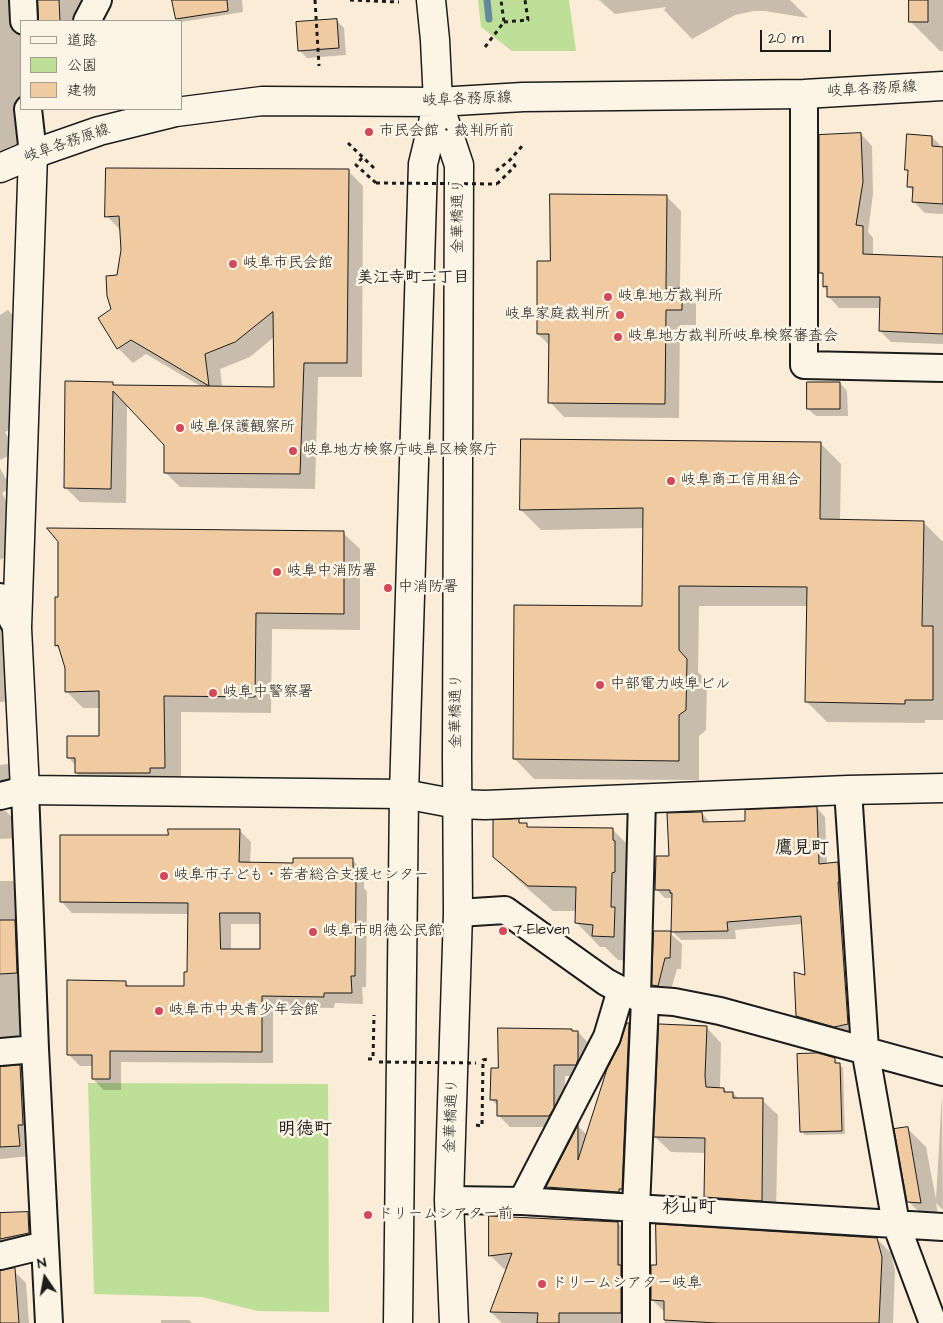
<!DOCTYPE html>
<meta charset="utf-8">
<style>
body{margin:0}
#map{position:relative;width:943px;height:1323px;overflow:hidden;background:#faecd7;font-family:"Architects Daughter","Klee One",sans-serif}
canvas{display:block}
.legend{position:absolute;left:20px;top:20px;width:162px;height:90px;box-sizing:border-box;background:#fcf5e5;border:1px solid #a29e95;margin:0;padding:6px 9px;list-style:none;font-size:15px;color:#1c1c1c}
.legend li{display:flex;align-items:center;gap:10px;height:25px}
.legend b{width:25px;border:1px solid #a29e95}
.north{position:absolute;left:20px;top:1253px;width:50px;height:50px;-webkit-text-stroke:4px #fcf5e5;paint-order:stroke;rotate:348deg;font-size:14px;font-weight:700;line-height:20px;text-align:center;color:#1c1c1c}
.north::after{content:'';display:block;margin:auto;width:18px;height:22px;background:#1c1c1c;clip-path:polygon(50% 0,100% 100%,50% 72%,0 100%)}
.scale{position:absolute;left:760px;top:30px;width:71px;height:22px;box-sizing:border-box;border:2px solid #1c1c1c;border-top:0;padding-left:6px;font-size:15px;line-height:18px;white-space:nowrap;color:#1c1c1c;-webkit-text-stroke:4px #fcf5e5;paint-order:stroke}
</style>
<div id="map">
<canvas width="943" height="1323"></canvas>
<ul class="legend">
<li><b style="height:6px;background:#fcf5e5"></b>道路</li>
<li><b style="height:14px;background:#bedf98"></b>公園</li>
<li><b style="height:14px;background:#f0caa0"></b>建物</li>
</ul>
<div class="north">N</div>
<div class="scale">20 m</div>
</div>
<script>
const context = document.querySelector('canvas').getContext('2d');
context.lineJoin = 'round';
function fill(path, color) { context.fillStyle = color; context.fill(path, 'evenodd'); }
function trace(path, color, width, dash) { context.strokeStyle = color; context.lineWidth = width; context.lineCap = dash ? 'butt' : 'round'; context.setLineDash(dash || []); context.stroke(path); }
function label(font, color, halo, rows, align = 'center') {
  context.font = font + ' "Architects Daughter","Klee One",sans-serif'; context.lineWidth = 5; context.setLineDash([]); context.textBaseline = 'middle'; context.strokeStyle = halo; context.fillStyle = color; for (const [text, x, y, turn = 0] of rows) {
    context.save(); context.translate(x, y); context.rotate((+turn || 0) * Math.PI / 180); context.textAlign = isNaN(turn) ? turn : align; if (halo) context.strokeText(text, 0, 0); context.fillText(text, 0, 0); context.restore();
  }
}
const green = new Path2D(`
 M478 0H569L576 51H512L481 27Z
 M88 1083 328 1084 329 1312 257 1311 202 1297 94 1294Z`);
const shadow = new Path2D(`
 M0 0H21V109L23 141 0 151Z
 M39 0H92L83 21H40Z
 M174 0H242L243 12 181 22 177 18Z
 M599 0H790L808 18 765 11H754L735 15 692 39 664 10 666 7 615 14Z
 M910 0H943V51H940L911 22Z
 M336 20 344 28 346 55 307 58 299 50Z
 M861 134 872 146 873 194 868 232 873 238V256L943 258V344L891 342 880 331 881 308H839L828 296V291L824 286V276L820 272Z
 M932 137 943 148V214L925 213 914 202V192L909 186V172L906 169Z
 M348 171 363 186 362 377H318L315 489 180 487 165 472V444L127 405 126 503 80 502 65 487 112 383 115 386 202 387 146 354 133 363 118 348 112 310 122 250 121 231 107 216ZM274 337 275 388 222 387 220 369 250 357Z
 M666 196 681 211 680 289 696 304V325H680L679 418 564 417 550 402V346L538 334 551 262Z
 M8 310 16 319 15 412 10 415 16 426 5 432 16 452 0 460V315Z
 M840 383 847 391 848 416H816L808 409Z
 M821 444 841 464 840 521 923 522 943 542V720H925V723L827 722 807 702 808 606H699L698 672 707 681 706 730 699 736V780L534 779 514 758 643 607 644 528 541 530 521 510Z
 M0 468 11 488 2 493 14 515 13 552 0 560Z
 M343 533 360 549V630L272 629 271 713 181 712V784L93 789 76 773V766L68 757 100 737V708H83L66 691V668L61 650 56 646Z
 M0 623 9 638 12 701 0 702Z
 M8 764 17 773 0 794V765Z
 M817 808 825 817 827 865 837 864 846 872 856 1033 844 1035 806 1025 797 1016 806 976 802 924 735 930 736 939 681 940 672 931 673 898H665L656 889 670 858 702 813 710 823 746 822Z
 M0 811H6L17 823 16 838 0 839Z
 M518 821 530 828 612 829 637 854 638 961 618 960 605 947H600L576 922V911H553L519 881 494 856Z
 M239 830 251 842 250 863 294 864 352 860 364 871V888L367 892 366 987H362L363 1004 335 1003 334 1008 273 1007V1063L121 1062V1090H104L93 1079V1066H80L68 1054 125 982 130 987H185L188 973 189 914 72 913 61 901 169 837ZM231 924H262L261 950H231Z
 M0 881H13L24 892 22 1012H20L22 1040 0 1042Z
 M670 933 682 944 681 969H677L669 997H665L654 985Z
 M628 1024 642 1038 635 1202 560 1200 547 1187 579 1127 588 1136Z
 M706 1027 721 1043 720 1089H724L728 1093H733L739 1099 762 1100 778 1115 776 1215 721 1212 706 1197V1153L671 1152 655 1137Z
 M573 1032H578L589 1044 587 1076H565V1120L561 1127H510L498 1115V1106L492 1100 499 1069Z
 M834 1059 843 1068 845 1134 805 1135 802 1131Z
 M20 1067 31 1078V1156L0 1159V1068Z
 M942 1093 943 1210 936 1203 939 1221 927 1220 909 1202 907 1128 926 1147 936 1199Z
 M28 1213 49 1234 0 1254V1215Z
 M618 1223 632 1237 634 1323H502L491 1312 508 1269H504L490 1255Z
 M877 1239 891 1253 895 1271 893 1323H665V1312L652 1300Z
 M0 1272H15L26 1283 29 1323H0Z
 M161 1320H189L192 1323H161Z`);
const stream = new Path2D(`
 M487 0 489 19`);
const building = new Path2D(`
 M38 0H59L60 21H39Z
 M172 0H227L228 11 176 19Z
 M909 0H928V22H909Z
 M337 19 339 48 298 51 296 22Z
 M861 133 863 182 856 225 863 226V254L943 257V334L879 331 880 297H827V286L823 287V273H819V135Z
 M907 134 932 136V146L943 147V204L912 202 913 187H907L908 170H905Z
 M106 168 349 169 347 363H304L300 474 164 473V445L113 391 111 489 64 488 65 381 113 382V385L209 386 131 340 117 349 98 318 111 309 107 296 106 276 117 275 121 250 119 216 105 217ZM273 312 274 387 209 386 205 354 235 342Z
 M550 194 667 195 666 289 682 288V310H666L665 404 548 403 549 334H537V261H550Z
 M807 382H840V409H807Z
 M521 439 821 442 820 519 924 521 922 626H933V700H905V704L805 702 807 587 679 586V650L687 659 686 710 679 715V761L513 759 514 605 642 606 643 508 520 510Z
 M47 528 344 531V614L256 613 255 697 164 696 165 768H150V773H75V758H67V736H99V691L65 692V668L58 645 55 646V597H58V542Z
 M817 807 819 864 838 862 839 882H838L848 1024 834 1027 796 1016 794 972 805 975 801 916 727 922 728 931 671 932 672 893H670V890H655L656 856H669L667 813 702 812 703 822 745 821V810Z
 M519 819V823H527V827L613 828V840L615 841V872L612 873 611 907H615L614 937 592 936 593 925 575 923 576 887 528 886 493 857V820Z
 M168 829H240L239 862 293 863V858H353V879H356L355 976H351L352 993H324V997L262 996V1052L110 1051V1079H92V1055H67V980L126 981V986H184V972H187L188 903 60 902V835H168ZM220 913H260V949H221Z
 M0 920H15L17 973 0 974Z
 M654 931H671L670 958H665L658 986 652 985Z
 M627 1023H629L622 1189H619V1192L546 1187 578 1125V1160L607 1069 620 1044Z
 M659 1024 707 1026 705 1076 706 1087 724 1088V1092H733V1098H763L762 1201 704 1197 705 1138 654 1137Z
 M498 1028 572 1029V1031H578V1059L576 1065H554V1108L549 1116H497V1100H490L491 1068H498Z
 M818 1053 835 1058V1063H840L842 1131 800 1132 797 1054Z
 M20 1065 23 1125H18L20 1146 0 1147V1067Z
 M908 1127 921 1203 907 1202 894 1129Z
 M28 1212 29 1233 0 1239V1213Z
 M489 1216 618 1222V1265H621V1313H559V1323H537L538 1313 490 1312 512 1253 489 1256Z
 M656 1224 877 1238 882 1257 879 1323H718L664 1320V1301L651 1300V1265H656Z
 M15 1268 19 1323H0V1271Z`);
const path = new Path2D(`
 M315 0 319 66
 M350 0 399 2
 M504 22 528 20 525 0
 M485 47 504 22 501 0
 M348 143 375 169
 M362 158 356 165 376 183
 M496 171 510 160 523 145
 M497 184 515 166 510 160
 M368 1059H373L374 1015
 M476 1125 482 1126 483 1060 488 1059`);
const minor = new Path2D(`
 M23 0 24 21
 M87 21 98 0
 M804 94V365L943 368
 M28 109 33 154
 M0 597 17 628
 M848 790 865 1049 896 1224 933 1323
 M0 796 25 790 35 1049 49 1323
 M458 913 505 910 606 982 621 990 645 1000 674 1002 720 1011 943 1072
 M637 997 642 798
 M0 1052 35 1049
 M449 1200 522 1201 943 1227
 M522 1201 607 1037 621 990
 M0 1256 45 1245
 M636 1323V1208L645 1000`);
const tertiary = new Path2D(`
 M431 0 435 40 438 102
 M33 154 17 628 25 790 404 794 457 804 485 805 848 790 943 788`);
const secondary = new Path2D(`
 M438 102 459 165 457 757 458 913 449 1200 454 1323
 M0 168 33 154 99 131 176 112 262 101 438 102 523 97 804 94 943 86
 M398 1323 404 794 423 164 438 102`);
const pathBridge = new Path2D(`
 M376 183 497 184
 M379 1062 476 1063`);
const markers = [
 [369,132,5,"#d1495b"],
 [233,264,5,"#d1495b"],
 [608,297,5,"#d1495b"],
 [620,315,5,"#d1495b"],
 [618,337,5,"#d1495b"],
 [180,428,5,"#d1495b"],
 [293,451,5,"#d1495b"],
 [671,481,5,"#d1495b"],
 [277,572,5,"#d1495b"],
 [388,588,5,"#d1495b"],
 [600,685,5,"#d1495b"],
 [213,693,5,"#d1495b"],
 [164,876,5,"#d1495b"],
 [503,931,5,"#d1495b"],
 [313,932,5,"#d1495b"],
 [159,1011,5,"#d1495b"],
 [368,1215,5,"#d1495b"],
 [542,1284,5,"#d1495b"]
];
const streetNames = [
 ["岐阜各務原線",872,90,-3],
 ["岐阜各務原線",467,100,-2],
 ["岐阜各務原線",67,144,-19],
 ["金華橋通り",459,216,-90],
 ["金華橋通り",457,711,-90],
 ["金華橋通り",452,1116,-88]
];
const poiNames = [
 ["市民会館・裁判所前",379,132],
 ["岐阜市民会館",243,264],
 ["岐阜地方裁判所",618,297],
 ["岐阜家庭裁判所",610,315,"right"],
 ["岐阜地方裁判所岐阜検察審査会",628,337],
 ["岐阜保護観察所",190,428],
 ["岐阜地方検察庁岐阜区検察庁",303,451],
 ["岐阜商工信用組合",681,481],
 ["岐阜中消防署",287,572],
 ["中消防署",398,588],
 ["中部電力岐阜ビル",610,685],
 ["岐阜中警察署",223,693],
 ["岐阜市子ども・若者総合支援センター",174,876],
 ["7-Eleven",513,931],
 ["岐阜市明徳公民館",323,932],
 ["岐阜市中央青少年会館",169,1011],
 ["ドリームシアター前",378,1215],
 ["ドリームシアター岐阜",552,1284]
];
const neighbourhoodNames = [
 ["美江寺町二丁目",413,279]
];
const quarterNames = [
 ["鷹見町",802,849],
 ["明徳町",305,1130],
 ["杉山町",689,1208]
];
fill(green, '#bedf98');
fill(shadow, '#0003');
trace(stream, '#61889b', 7);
fill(building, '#f0caa0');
trace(building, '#1c1c1c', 1);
trace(minor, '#1c1c1c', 30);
trace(tertiary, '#1c1c1c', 31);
trace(secondary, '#1c1c1c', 31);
trace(path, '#1c1c1c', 3, [4, 4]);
trace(minor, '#fcf5e5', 26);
trace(tertiary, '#fcf5e5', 28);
trace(secondary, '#fcf5e5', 28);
trace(pathBridge, '#1c1c1c', 3, [4, 4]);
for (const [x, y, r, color] of markers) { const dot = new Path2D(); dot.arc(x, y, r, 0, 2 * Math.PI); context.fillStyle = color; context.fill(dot); trace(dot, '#fcf5e5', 2); }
label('15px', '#1c1c1c', '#fcf5e5', streetNames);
label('15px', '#1c1c1c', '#fcf5e5', poiNames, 'left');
label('bold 16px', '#1c1c1c', '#fcf5e5', neighbourhoodNames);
label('bold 18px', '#1c1c1c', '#fcf5e5', quarterNames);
</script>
